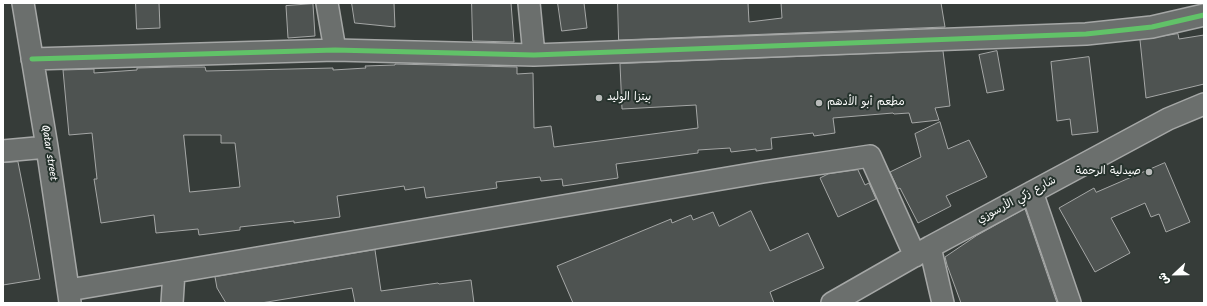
<!DOCTYPE html>
<meta charset="utf-8">
<style>
body{margin:0}
#map{position:relative;width:1207px;height:306px;overflow:hidden;background:#363c39;font-family:Kalam,"Playpen Sans Arabic",sans-serif}
canvas{display:block}
.frame{position:absolute;inset:0;border:4px solid #fff;pointer-events:none}
.north{position:absolute;left:1155px;top:254px;width:40px;height:40px;-webkit-text-stroke:3px #26332d;paint-order:stroke;rotate:248deg;font-size:11px;font-weight:700;line-height:16px;text-align:center;color:#fff}
.north::after{content:'';display:block;margin:auto;width:14px;height:18px;background:#fff;clip-path:polygon(50% 0,100% 100%,50% 72%,0 100%)}
</style>
<div id="map">
<canvas width="1207" height="306"></canvas>
<div class="frame"></div>
<div class="north">ش</div>
</div>
<script>
const context = document.querySelector('canvas').getContext('2d');
context.lineJoin = 'round';
function fill(path, color) { context.fillStyle = color; context.fill(path, 'evenodd'); }
function trace(path, color, width, dash) { context.strokeStyle = color; context.lineWidth = width; context.lineCap = dash ? 'butt' : 'round'; context.setLineDash(dash || []); context.stroke(path); }
function label(font, color, halo, rows, align = 'center') {
  context.font = font + ' Kalam,"Playpen Sans Arabic",sans-serif'; context.lineWidth = 4; context.setLineDash([]); context.textBaseline = 'middle'; context.strokeStyle = halo; context.fillStyle = color; for (const [text, x, y, turn = 0] of rows) {
    context.save(); context.translate(x, y); context.rotate((+turn || 0) * Math.PI / 180); context.textAlign = isNaN(turn) ? turn : align; if (halo) context.strokeText(text, 0, 0); context.fillText(text, 0, 0); context.restore();
  }
}
const building = new Path2D(`
 M136 3H159L160 28 137 29Z
 M352 3H394L395 27 355 23Z
 M472 3H511L514 42 473 41Z
 M558 3H584L587 28 562 31Z
 M618 3H748L749 22 782 18 781 3H941L945 27 619 40Z
 M313 4 315 36 288 38 286 6Z
 M1178 34 1179 39 1204 35V84L1146 98 1140 40Z
 M943 51 950 106 935 108 939 120 912 123 909 113 894 114 893 113 833 118 835 133 814 136 813 133 771 138 772 149 756 151V149L731 152 730 148 698 150V153L616 164 618 178 563 186 562 179 541 181 540 177 496 182 497 188 426 198 424 187 405 190 404 186 337 196 340 217 294 223V221L240 227V230L199 235 198 229 156 233 154 215 101 223 94 179H97L92 133 69 135 63 70 94 69V73L137 70V68L175 67H205L206 71 333 68V70L366 68 365 66 395 65V64L517 67V74L533 73 534 128 551 126 554 147 698 128 696 105 622 109 620 64ZM184 135H221V143H235L240 187 190 192Z
 M997 51 1004 90 987 93 979 55Z
 M1089 57 1098 132 1072 135 1070 119 1057 121 1051 62Z
 M940 122 948 149 969 140 987 177 946 196 951 206 918 223 900 188 898 189 890 172 921 157 915 134Z
 M18 162 29 218 40 279 3 285V163Z
 M1165 163 1190 222 1166 232 1159 214 1151 217 1145 203 1111 218 1130 253 1095 272 1059 208 1094 188 1096 192Z
 M858 170 865 185 869 183 876 199 838 217 820 178 828 174Z
 M1025 209 1057 303H961L947 265 945 257 976 236Z
 M751 211 770 251 808 233 824 268 770 292 774 303H573L557 266 671 219 672 223 691 215 693 220 713 212 719 226Z
 M375 250 381 291 438 283 439 284 471 280 474 303H355L352 288 261 303H226L217 288 215 277Z`);
const minor = new Path2D(`
 M23 3 47 147 70 302
 M327 3 335 50
 M529 3 534 55
 M32 59 335 50 534 55 1086 34 1152 27 1204 15
 M3 151 47 147
 M1032 192 1070 303
 M930 247 943 303
 M69 290 763 172 870 156 915 256
 M172 303 174 272
 M832 303 930 247 1168 119 1204 104`);
const cycleway = new Path2D(`
 M32 59 335 50 534 55 1086 34 1152 27 1204 15`);
const markers = [
 [599,98,4,"#b9bbba"],
 [819,103,4,"#b9bbba"],
 [1149,172,4,"#b9bbba"]
];
const poiNames = [
 ["بيتزا الوليد",607,98],
 ["مطعم أبو الأدهم",827,103],
 ["صيدلية الرحمة",1141,172,"right"]
];
const streetNames = [
 ["Qatar street",48,153,81],
 ["شارع زكي الأرسوزي",1017,201,-28]
];
fill(building, '#4e5351');
trace(building, '#a5a7a6', 1);
trace(minor, '#a5a7a6', 24);
trace(minor, '#6b6f6d', 21);
trace(cycleway, '#61c268', 5);
for (const [x, y, r, color] of markers) { const dot = new Path2D(); dot.arc(x, y, r, 0, 2 * Math.PI); context.fillStyle = color; context.fill(dot); trace(dot, '#26332d', 1.5); }
label('11px', '#fff', '#26332d', poiNames, 'left');
label('11px', '#fff', '#26332d', streetNames);
</script>
